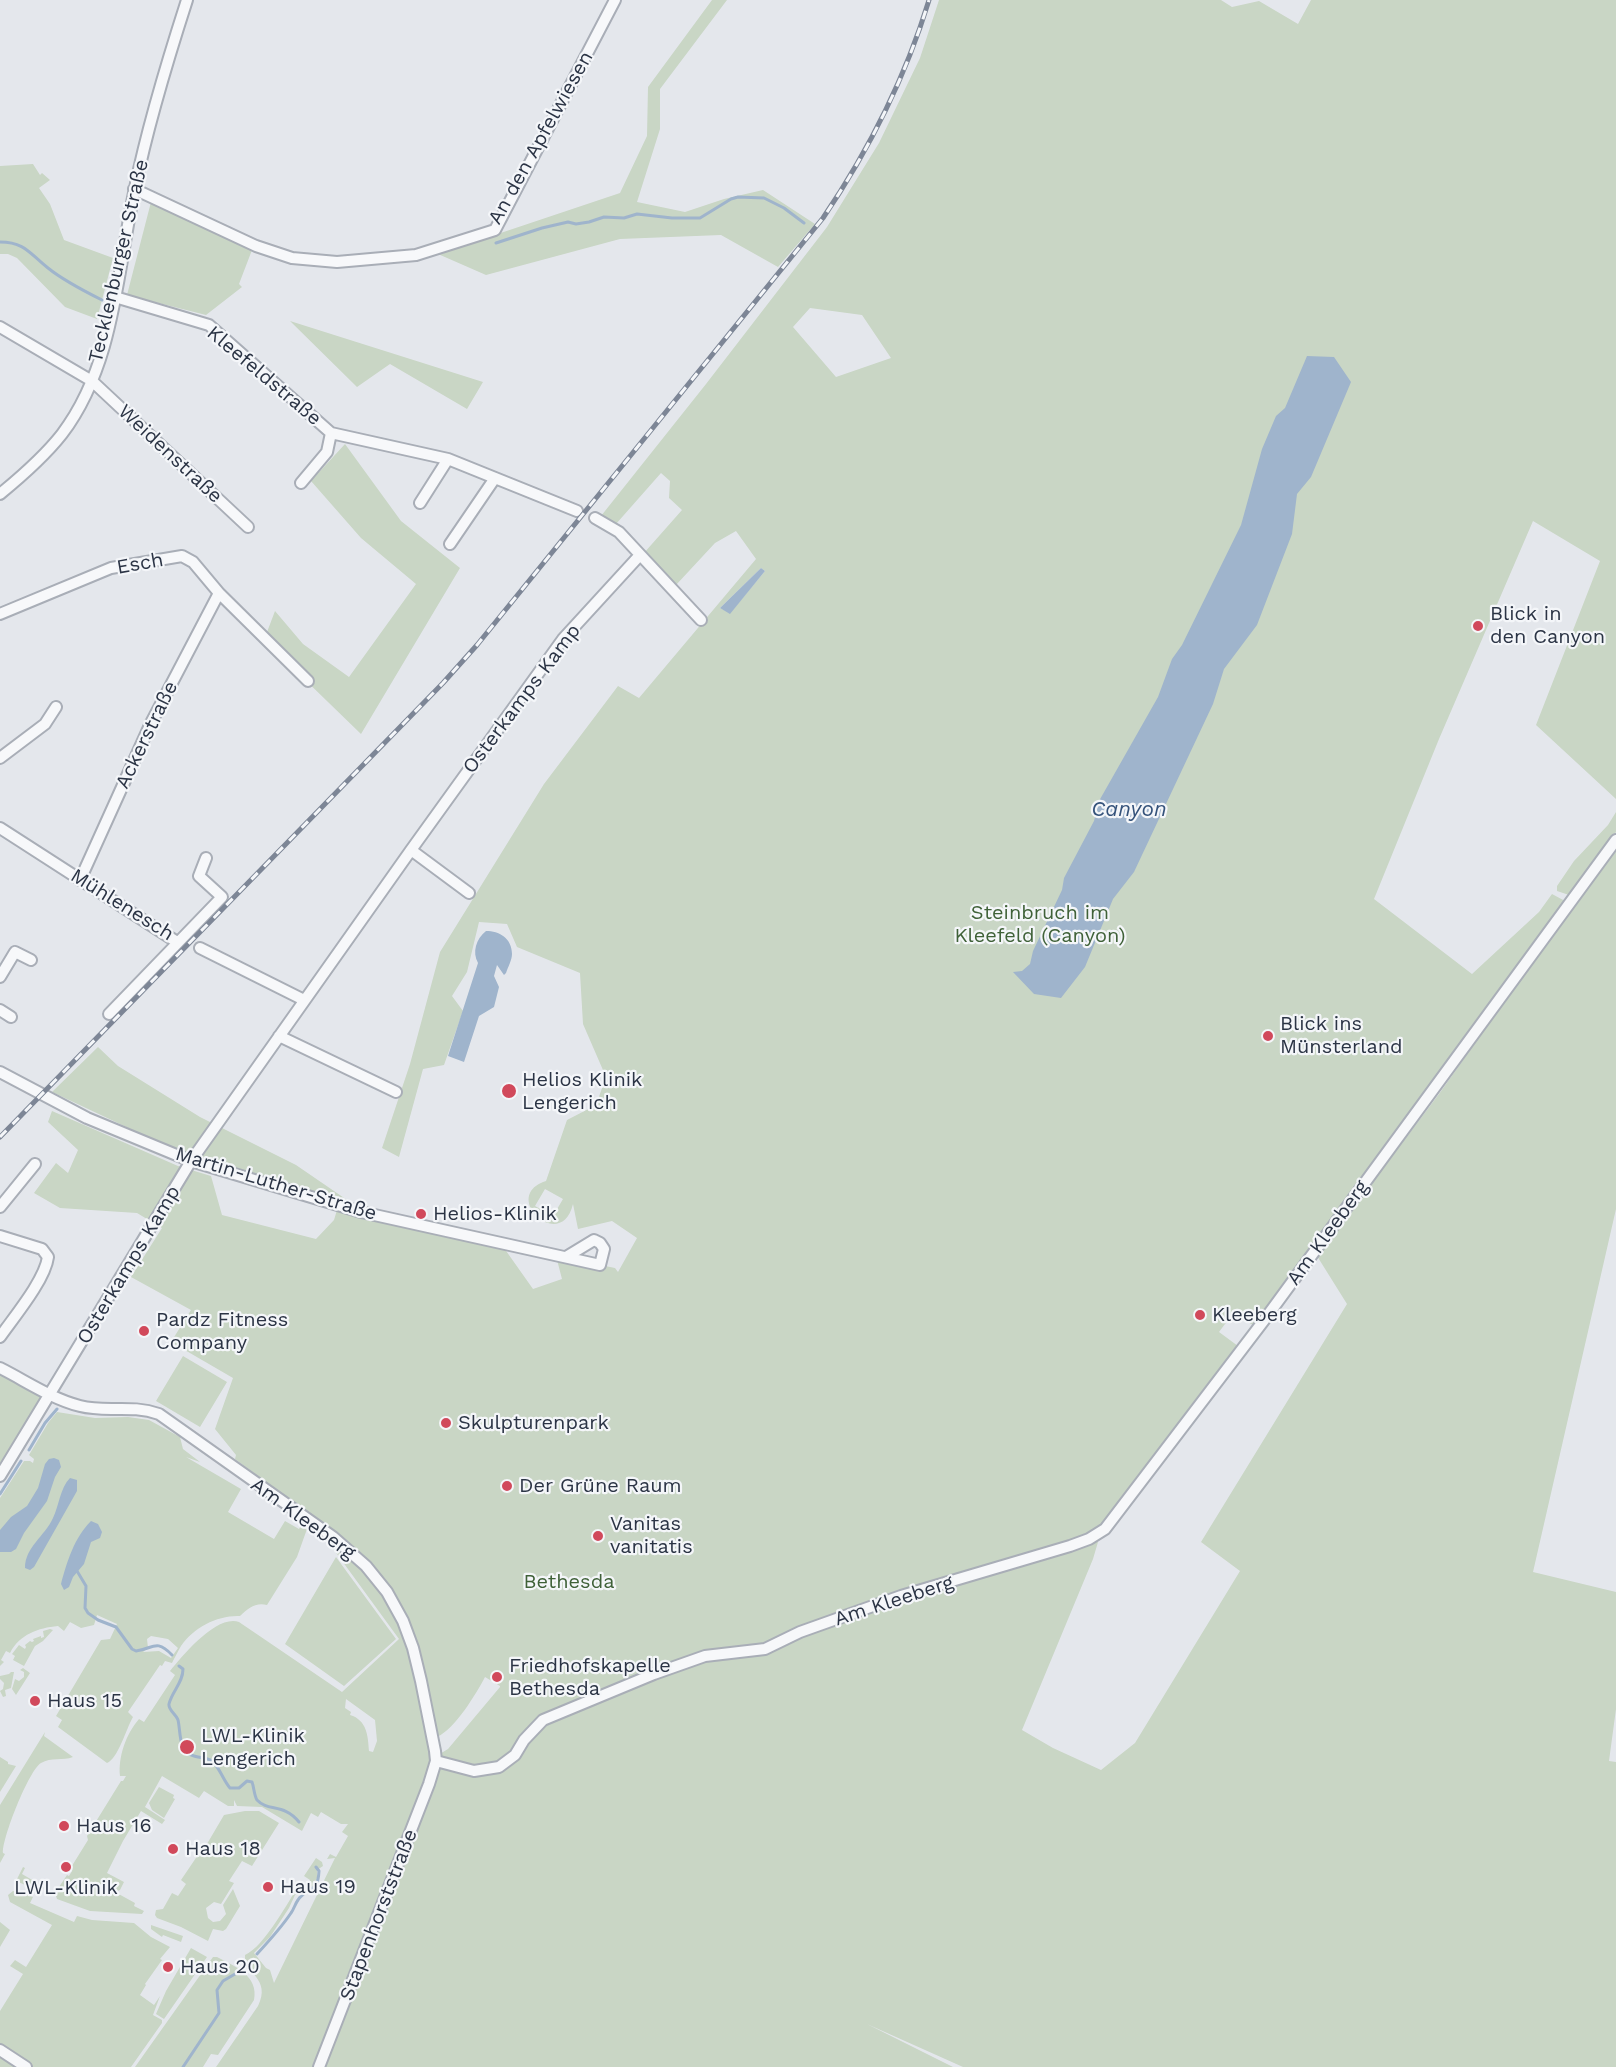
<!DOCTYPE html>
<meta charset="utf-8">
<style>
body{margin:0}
canvas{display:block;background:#e4e7ec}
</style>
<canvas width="1616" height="2067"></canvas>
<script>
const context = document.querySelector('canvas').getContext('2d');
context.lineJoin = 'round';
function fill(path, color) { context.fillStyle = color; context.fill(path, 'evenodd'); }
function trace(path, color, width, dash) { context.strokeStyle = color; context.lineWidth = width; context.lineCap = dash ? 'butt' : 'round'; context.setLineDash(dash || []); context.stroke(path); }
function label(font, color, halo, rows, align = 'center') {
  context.font = font + ' "Work Sans",sans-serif'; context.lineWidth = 4.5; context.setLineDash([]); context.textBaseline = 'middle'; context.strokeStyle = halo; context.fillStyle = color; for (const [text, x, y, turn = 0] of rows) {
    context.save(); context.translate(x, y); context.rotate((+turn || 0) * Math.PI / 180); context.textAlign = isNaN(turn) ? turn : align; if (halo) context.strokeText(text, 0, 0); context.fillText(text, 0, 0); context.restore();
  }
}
const green = new Path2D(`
 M712 0H727L660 89V129L637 202 685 212 724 199 763 190 815 224 778 267 721 235 620 239 486 275 438 254 620 193 647 136 648 87Z
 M939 0H1221L1232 7 1259 1 1298 24 1311 0H1616V799L1536 725 1600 561 1533 521 1439 739 1374 899 1472 974 1539 912 1552 894 1565 901 1395 1131 1397 1134 1254 1326 1234 1312 1219 1332 1238 1346 1106 1524 1096 1527 1095 1540 1098 1542 1093 1559 1022 1730 1053 1748 1101 1770 1135 1743 1240 1571 1201 1542 1347 1304 1317 1256 1439 1094 1616 844V1209L1533 1572 1616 1592V1709L1609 1761 1616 1762V2067H963L867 2024 953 2067H216L258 2006C272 1978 243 1973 245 1955 264 1947 289 1901 301 1881L307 1885 310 1880 304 1876 316 1858 322 1862 323 1866 317 1870C319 1885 310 1894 295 1895L289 1908 270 1937 254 1953 266 1968 270 1970 274 1983 335 1858 327 1859 330 1854 336 1857 348 1836 342 1832 348 1824H341L321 1812 318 1817 311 1813 302 1831 262 1807 237 1806 234 1800V1806H228L204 1791 199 1798 162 1776 145 1807 165 1820 162 1824 141 1811 123 1841 107 1873 124 1882 120 1890 115 1892 135 1903 134 1906 144 1911 142 1914 90 1911 57 1899 55 1893 67 1875 69 1876 72 1871 70 1869 88 1840 87 1836 121 1781H123L126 1776H120C118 1757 126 1734 139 1719L144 1722 175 1675 170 1671C183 1655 217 1614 239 1622L342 1692 399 1639 329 1543 336 1534 235 1459 236 1455 215 1429 233 1378 171 1342 191 1310 131 1277 162 1228 137 1213 60 1208 34 1193 56 1163 68 1173 78 1150 48 1122 52 1111 178 1166 211 1176 222 1215 316 1239 334 1220 337 1210 504 1248 533 1289 562 1279 556 1256 615 1268 618 1272 637 1238 612 1221 578 1229 573 1204C561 1254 499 1196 546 1181L567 1120 596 1105 606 1077 583 1024 580 973 517 947 507 924 479 922 467 972 452 996 463 1011 444 1065 423 1069 399 1157 382 1148 410 1064 440 952 544 784 618 686 639 698 756 559 736 531 715 543 676 585 644 553 682 510 669 498 670 481 661 473 616 524 601 516 706 384 827 227 879 143 920 58ZM810 308 862 315 891 358 836 377 793 327ZM761 568 765 571 730 613 720 608ZM545 1189 563 1199 553 1216 535 1206ZM485 1677 500 1686V1687L448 1749 433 1758 437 1737C455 1729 476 1694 485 1677ZM346 1699 375 1720 377 1741 373 1752 369 1751C368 1736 367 1720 350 1715L351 1712 345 1708Z
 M33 164 40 175 42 173 50 180 39 188 50 204 64 240 113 258 97 319 65 307 17 258 8 254H0V166Z
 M151 202 252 250 239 284 242 287 206 315 127 295Z
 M290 321 483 382 467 409 390 364 357 387Z
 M345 444 401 521 460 568 361 734 264 640 275 611 303 644 349 677 416 584 361 538 311 481Z
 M1616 812V832L1569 895 1557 891V886L1574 861 1608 825Z
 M98 1047 118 1066 200 1117 296 1165 350 1202 188 1156 52 1092Z
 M183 1356 227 1382 200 1427 156 1401Z
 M0 1375 45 1396 0 1463Z
 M57 1412 95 1418 128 1417 149 1420 180 1437 183 1449 200 1462 186 1457 241 1489 228 1512 274 1539 285 1521 299 1529 303 1522 307 1529 297 1557 267 1605C256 1602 248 1608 240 1616 218 1615 194 1627 181 1646 178 1651 175 1657 172 1663L165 1661 162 1666 160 1665 128 1712 133 1717C126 1729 118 1759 107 1763L58 1727 62 1720 56 1716 101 1640 110 1639 117 1624 97 1615 94 1625 81 1628 70 1622 64 1631 58 1626C38 1628 20 1634 10 1653L6 1651 1 1660 4 1662 0 1666V1498L24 1461H30L33 1463 34 1459 29 1455 48 1423ZM151 1636 168 1639 178 1648 171 1658 159 1651 143 1652 148 1648 147 1639Z
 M336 1557 396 1639 344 1686 285 1644Z
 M50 1629 53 1630 43 1641 35 1646 24 1666 13 1660 15 1656 12 1654 19 1645 25 1649 26 1647 25 1645 30 1641 32 1642 34 1641 33 1639 41 1636V1638L44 1637 43 1631Z
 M23 1668 30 1673 16 1695 12 1689 15 1679 19 1681 24 1677V1672L20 1670Z
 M11 1672H14L11 1688 5 1690 6 1696 3 1697 0 1691 3 1689 4 1683 0 1679V1676L9 1674Z
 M45 1732 44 1736 73 1757C63 1761 51 1757 41 1763 29 1770 2 1838 3 1853L5 1854 0 1863V1805Z
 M0 1757 8 1762V1764L16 1766 0 1792Z
 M159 1787 174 1795 173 1798 175 1799 164 1818 152 1810 149 1803Z
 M245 1811H259L279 1823 252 1866 242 1861 229 1881 234 1883 221 1904 214 1902 206 1908 208 1918 213 1922 220 1921 226 1914 223 1905 233 1889 240 1906 226 1929 223 1931 213 1929 208 1941 181 1927 157 1918 155 1915 156 1910 163 1909 172 1893 178 1896 186 1884 181 1880 202 1849H204L224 1815Z
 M23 1867 25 1868 22 1874 46 1888 37 1890 16 1881Z
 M13 1891H18L33 1897 30 1903 74 1922 77 1916 92 1920 134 1923 151 1937 170 1947 160 1959 162 1960 145 1984 146 1985 140 1995 154 2005 160 1996 153 2015 162 2020V2023L131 2067H0V2011L23 1974 10 1966 15 1960 26 1967 52 1925 10 1902 8 1895Z
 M0 1922 10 1930 0 1947Z
 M151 1925 183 1936 181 1942 163 1935 162 1937 151 1929Z
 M191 1948 207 1957 164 2019 156 2014 166 1991Z
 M213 1957H217C235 1966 259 1976 254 2000L218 2055 211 2054 203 2067H135Z`);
const water = new Path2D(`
 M1307 356 1334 357 1351 382 1311 477 1297 494 1292 534 1257 625 1224 669 1213 704 1134 872 1113 899 1085 967 1061 998 1034 994 1013 972 1022 971 1030 964 1033 951 1062 890 1064 878 1094 821 1099 801 1158 697 1172 659 1182 645 1241 525 1262 449 1276 416 1285 408Z
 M761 568 765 571 730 614 720 608Z
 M486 931C499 931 512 938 512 954 512 960 508 967 506 973L504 975 497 965 494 976 499 987 494 1007 479 1016 464 1062 448 1056 478 963C472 952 476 939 486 931Z
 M54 1458 59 1460 61 1467 55 1477 47 1501 24 1533 16 1549 11 1552H0V1530L11 1517 27 1506 38 1488 45 1464 49 1459Z
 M70 1478 77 1480V1491L34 1567 30 1570 25 1568C25 1547 45 1536 53 1518 59 1506 60 1488 70 1478Z
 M91 1521 98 1524 102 1532 100 1538 91 1542 84 1564 73 1577 69 1587 64 1590 61 1584C67 1562 74 1538 91 1521Z`);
const stream = new Path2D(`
 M0 242C25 242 30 254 48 268 64 281 84 291 102 300
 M496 243 542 228 568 222 576 224 589 222 604 217 624 218 637 214 672 218H700L731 199 738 197 764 198 784 208 804 223
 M29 1450 45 1423 57 1409
 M0 1494 21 1461
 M77 1571 86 1586 85 1608 88 1613 98 1620 116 1627 132 1649 136 1651C153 1649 156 1638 172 1655
 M179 1666 183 1669C183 1683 172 1691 169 1704 168 1710 176 1714 178 1720 181 1733 178 1752 194 1756 200 1758 206 1757 212 1761 220 1768 223 1780 230 1788H239L247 1781 252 1782C254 1787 254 1795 257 1800 268 1812 284 1803 299 1822
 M257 1954C269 1941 281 1928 291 1913 294 1909 295 1904 298 1900 306 1887 318 1895 319 1871L316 1867
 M183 2067 219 2013 217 1990 223 1981 235 1974`);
const minor = new Path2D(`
 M134 189 256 246 292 258 337 262 416 255 495 230 615 0
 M115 297 209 325 331 433 448 459 577 511
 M0 327 92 381 248 527
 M301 483 327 452 331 433
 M0 494C22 476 44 457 62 434 115 364 117 271 135 188 148 124 167 62 187 0
 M420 503 448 459
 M595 518 619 532 701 620
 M450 544 495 478
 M0 614 111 568 182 556 193 562 219 593 308 681
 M0 758 45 724 56 707
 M0 828 177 942
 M411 850 469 893
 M80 880 151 723 219 593
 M200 948 304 1000
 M0 977 15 952 31 960
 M0 1010 11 1017
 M109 1014 222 897 199 876 206 858
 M279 1036 396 1092
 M0 1072 87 1118 191 1161 361 1212 600 1265 604 1249 600 1243 594 1240 566 1257
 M0 1207 35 1164
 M0 1236 42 1249 48 1257C45 1280 14 1317 0 1337
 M0 1368C26 1381 52 1399 80 1406 107 1413 130 1404 159 1414L333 1537 366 1566 387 1592 403 1621 413 1648 421 1681 435 1751 436 1761 429 1784 319 2067
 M0 1476 191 1161 411 850 563 639 640 555
 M436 1761 474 1771 499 1767 515 1755 524 1740 543 1720 654 1674 705 1656 765 1649 800 1632 901 1596 1070 1546 1089 1539 1105 1529 1265 1319 1616 840
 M0 2050 26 2067`);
const rail = new Path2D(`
 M0 1137 443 683 477 645 823 218C869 150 905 79 929 0`);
const markers = [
 [1478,626,6,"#d1495b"],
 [1268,1036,6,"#d1495b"],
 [509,1091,8,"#d1495b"],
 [421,1214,6,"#d1495b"],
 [1200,1315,6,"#d1495b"],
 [144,1331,6,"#d1495b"],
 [446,1423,6,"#d1495b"],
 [507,1486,6,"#d1495b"],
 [598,1536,6,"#d1495b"],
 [497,1677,6,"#d1495b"],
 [35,1701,6,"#d1495b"],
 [187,1747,8,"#d1495b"],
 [64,1826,6,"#d1495b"],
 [173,1849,6,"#d1495b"],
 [66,1867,6,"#d1495b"],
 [268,1887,6,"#d1495b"],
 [168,1967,6,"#d1495b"]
];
const streetNames = [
 ["An den Apfelwiesen",541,138,-61],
 ["Tecklenburger Straße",119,261,-77],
 ["Kleefeldstraße",264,376,40],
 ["Weidenstraße",170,454,43],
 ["Esch",140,564,-10],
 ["Osterkamps Kamp",522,699,-53],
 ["Ackerstraße",147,735,-64],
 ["Mühlenesch",122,905,32],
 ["Martin-Luther-Straße",276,1184,17],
 ["Am Kleeberg",1328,1233,-54],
 ["Osterkamps Kamp",129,1265,-59],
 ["Am Kleeberg",303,1519,36],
 ["Am Kleeberg",894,1601,-18],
 ["Stapenhorststraße",379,1915,-69]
];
const poiNames = [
 ["Blick in",1490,614],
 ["den Canyon",1490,637],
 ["Blick ins",1280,1024],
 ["Münsterland",1280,1047],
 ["Helios Klinik",522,1080],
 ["Lengerich",522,1103],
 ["Helios-Klinik",433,1214],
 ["Kleeberg",1212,1315],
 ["Pardz Fitness",156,1320],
 ["Company",156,1343],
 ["Skulpturenpark",458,1423],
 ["Der Grüne Raum",519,1486],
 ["Vanitas",610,1524],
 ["vanitatis",610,1547],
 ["Friedhofskapelle",509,1666],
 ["Bethesda",509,1689],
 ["Haus 15",47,1701],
 ["LWL-Klinik",201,1736],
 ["Lengerich",201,1759],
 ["Haus 16",76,1826],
 ["Haus 18",185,1849],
 ["Haus 19",280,1887],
 ["LWL-Klinik",66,1888,"center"],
 ["Haus 20",180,1967]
];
const parkNames = [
 ["Steinbruch im",1040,913],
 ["Kleefeld (Canyon)",1040,936],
 ["Bethesda",569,1582]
];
const waterNames = [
 ["Canyon",1129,810]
];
fill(green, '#c9d6c5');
fill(water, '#9fb4cc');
trace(stream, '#9fb4cc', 3);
trace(minor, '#a9aeb7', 14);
trace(minor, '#f7f8fa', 10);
trace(rail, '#7d8696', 5);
trace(rail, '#f4f6f9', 3, [9]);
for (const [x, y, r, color] of markers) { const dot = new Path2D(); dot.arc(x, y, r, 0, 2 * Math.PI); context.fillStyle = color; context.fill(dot); trace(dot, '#f4f6f9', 2); }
label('20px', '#2b3445', '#f4f6f9', streetNames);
label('20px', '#2b3445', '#f4f6f9', poiNames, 'left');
label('20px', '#3f6138', '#f4f6f9', parkNames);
label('italic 21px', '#34527a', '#f4f6f9', waterNames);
</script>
